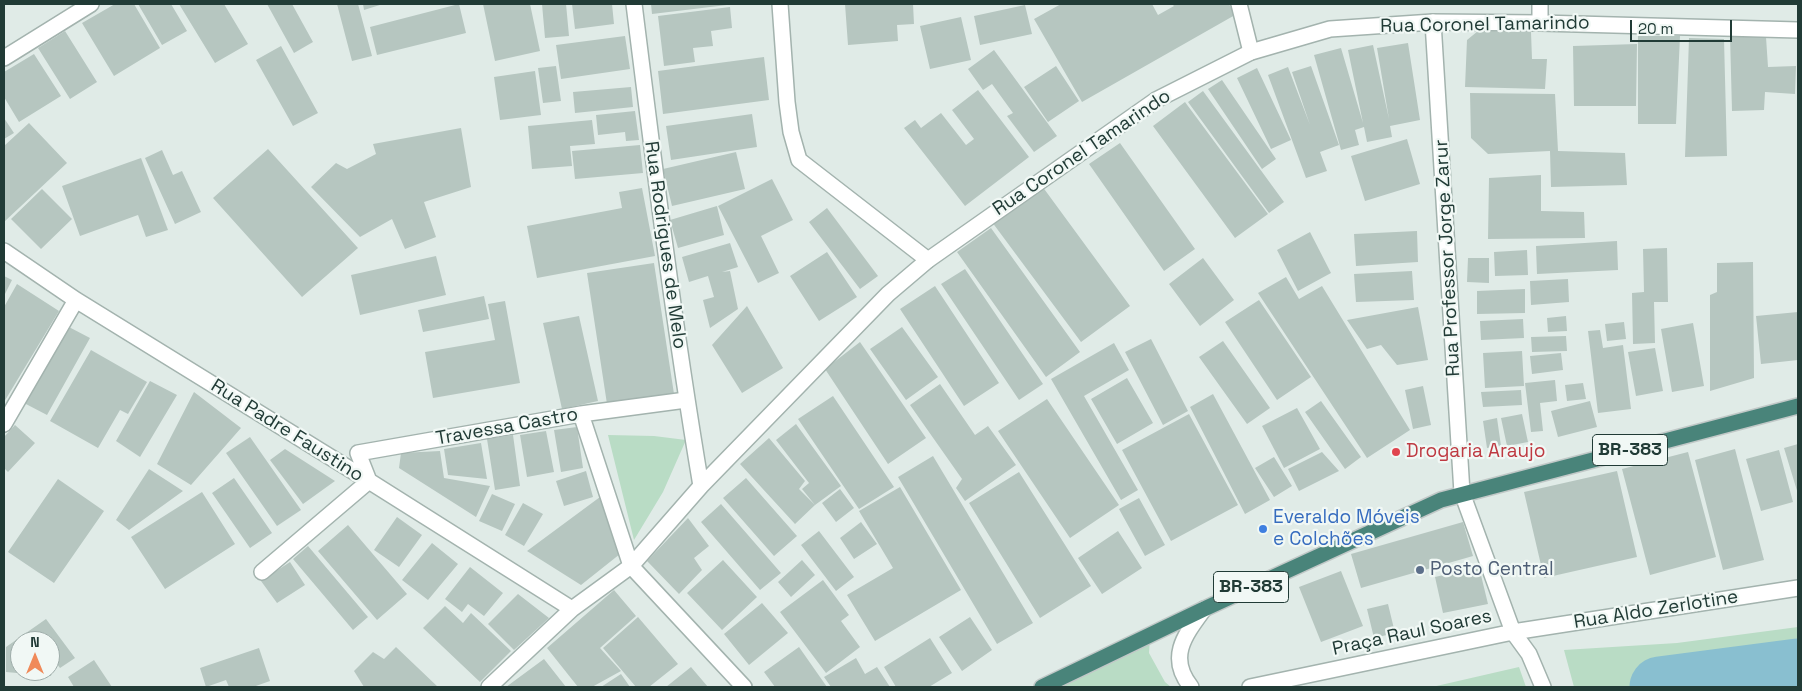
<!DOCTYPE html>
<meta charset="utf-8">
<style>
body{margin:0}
#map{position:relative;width:1802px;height:691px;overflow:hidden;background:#e0ebe7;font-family:"Space Grotesk",sans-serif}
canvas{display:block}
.frame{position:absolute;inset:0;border:5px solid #213b36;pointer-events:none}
.north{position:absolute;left:10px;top:631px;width:50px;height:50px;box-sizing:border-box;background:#f1f8f5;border:1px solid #9eaca9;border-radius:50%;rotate:0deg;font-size:14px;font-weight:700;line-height:20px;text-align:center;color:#213b36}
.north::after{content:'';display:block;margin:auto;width:18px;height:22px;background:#f08a59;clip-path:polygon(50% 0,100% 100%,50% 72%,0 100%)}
.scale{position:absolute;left:1630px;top:20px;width:102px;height:22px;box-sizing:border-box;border:2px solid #213b36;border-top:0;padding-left:6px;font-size:15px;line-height:18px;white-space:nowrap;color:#213b36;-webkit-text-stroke:4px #f1f8f5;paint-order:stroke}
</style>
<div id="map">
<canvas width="1802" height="691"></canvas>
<div class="frame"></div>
<div class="north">N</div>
<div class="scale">20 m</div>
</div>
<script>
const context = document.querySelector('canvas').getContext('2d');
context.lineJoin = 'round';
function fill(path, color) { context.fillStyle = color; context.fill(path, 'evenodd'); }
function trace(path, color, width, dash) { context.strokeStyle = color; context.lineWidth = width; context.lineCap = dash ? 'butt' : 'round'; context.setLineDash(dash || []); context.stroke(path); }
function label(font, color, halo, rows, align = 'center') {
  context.font = font + ' "Space Grotesk",sans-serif'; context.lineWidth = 4.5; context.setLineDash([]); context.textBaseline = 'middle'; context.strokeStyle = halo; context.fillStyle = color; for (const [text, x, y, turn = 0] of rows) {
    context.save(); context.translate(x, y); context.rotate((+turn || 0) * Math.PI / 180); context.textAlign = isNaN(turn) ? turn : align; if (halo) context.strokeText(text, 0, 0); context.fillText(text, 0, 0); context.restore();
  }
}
const green = new Path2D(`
 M608 435 654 436 686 440 663 492 634 540Z
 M1798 627V687H1574L1564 650 1677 643Z
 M1150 637 1149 653 1165 682 1171 687H1060Z
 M1519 667 1526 687H1432Z`);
const river = new Path2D(`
 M1660 687 1798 669`);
const building = new Path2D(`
 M115 4H134L160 48 114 76 82 23Z
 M138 4H171L187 31 162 45Z
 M179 4H224L248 44 215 63Z
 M267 4H292L313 42 294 53Z
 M337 4H358L372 56 352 61Z
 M363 4H383L364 10Z
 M459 4 466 33 377 55 370 27Z
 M483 4H530L540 51 495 61Z
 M542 4H566L569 36 545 38Z
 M572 4H612L614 24 575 29Z
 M651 4H727V5L652 14Z
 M845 4H913L914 24 897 25 898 41 848 45Z
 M1061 4H1152L1158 15 1174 6 1172 4H1229L1235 15 1082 102 1034 19Z
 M1025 5 1032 34 980 45 974 16Z
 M730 7 732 28 711 31 713 46 693 48 695 62 664 66 658 16Z
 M961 17 971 60 930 69 920 26Z
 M65 31 97 82 70 99 38 48Z
 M1478 31 1531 32 1532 59H1547L1545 89 1465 87 1467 40Z
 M1730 35 1766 37 1768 67 1796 66 1795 94 1765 92 1764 110 1732 111Z
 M625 36 630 69 561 79 556 45Z
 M1638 36H1680L1676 124H1638Z
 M1689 38 1724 39 1727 156 1685 157Z
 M1408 43 1420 120 1390 126 1392 137 1367 142 1364 127 1355 130 1359 145 1341 150 1314 55 1341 48 1363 123 1348 50 1373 45 1389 119 1377 48Z
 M1637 44 1636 106H1574L1573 46Z
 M281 46 318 113 293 126 256 60Z
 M994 50 1057 136 1034 152 1007 116 1013 113 992 84 983 90 968 69Z
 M34 54 61 96 19 122 4 97V72Z
 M764 57 769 100 663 114 658 71Z
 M556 66 561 101 543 103 538 68Z
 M1056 66 1079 101 1048 122 1024 87Z
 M1311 66 1339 145 1320 152 1327 171 1306 178 1268 75 1288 67 1310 125 1292 72Z
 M1257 68 1291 140 1271 149 1237 78Z
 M535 71 541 115 500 120 494 77Z
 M1222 80 1276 159 1262 169 1208 89Z
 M631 87 633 107 575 113 573 92Z
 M978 90 1029 157 965 206 904 128 915 120 921 128 941 113 966 145 974 139 952 110Z
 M1203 91 1284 202 1269 213 1188 102Z
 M1470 93 1555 94 1558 151 1625 153 1627 185 1551 187 1550 151 1488 154 1471 138Z
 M1185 102 1268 214 1235 238 1153 126Z
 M635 111 639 140 626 141 625 132 598 135 596 115Z
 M752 114 757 147 671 160 666 126Z
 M4 118 14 133 4 139Z
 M592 120 595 144 570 146 572 166 532 169 528 126Z
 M29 123 67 163 4 222V146Z
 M461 128 471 187 424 202 436 237 405 249 392 219 360 237 311 187 336 163 347 169 376 154 373 144Z
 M1407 139 1420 184 1365 201 1351 156Z
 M1120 143 1195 249 1164 271 1089 164Z
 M640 145 643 173 575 179 572 151Z
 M268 149 358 248 302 297 213 198Z
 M162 150 173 175 182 171 201 212 175 224 145 158Z
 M736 152 745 189 672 206 663 169Z
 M141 158 168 230 146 237 138 215 80 236 62 186Z
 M1541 175V211L1584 212 1585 238 1488 239 1489 178Z
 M772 179 793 220 761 236 779 273 758 283 718 206Z
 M1042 186 1130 306 1081 342 992 222Z
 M642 188 655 256 537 278 527 226 622 208 619 192Z
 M42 189 72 219 41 249 11 219Z
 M717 206 724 235 678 248 670 220Z
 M827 208 878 276 860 289 809 222Z
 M991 228 1080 352 1046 377 957 252Z
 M1417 231 1418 262 1356 266 1354 234Z
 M1310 232 1331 273 1298 291 1277 250Z
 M1617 241 1618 270 1537 274 1536 246Z
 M730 243 738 267 722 272 730 271 738 309 710 328 703 300 714 297 708 276 689 282 682 257Z
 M1667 248 1668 302H1654L1655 343 1633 344 1632 293 1644 292 1643 249Z
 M1527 250 1528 275 1495 276 1494 252Z
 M827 252 857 297 819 321 790 276Z
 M436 256 446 295 360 315 351 275Z
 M1203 258 1234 300 1200 326 1169 284Z
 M1468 258H1489V283L1467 282Z
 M1753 262 1754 378 1710 391V295L1717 292V263Z
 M654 263 674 394 607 404 587 273Z
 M965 269 1043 384 1019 400 941 284Z
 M1412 271 1414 300 1356 302 1354 274Z
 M4 276 12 280 4 296Z
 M1286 277 1299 299 1322 286 1410 430 1367 458 1258 293Z
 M1568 279 1569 302 1531 305 1530 281Z
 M17 284 59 311 4 402V307Z
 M935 286 999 383 964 406 900 309Z
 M1525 289V313L1477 314V291Z
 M484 296 489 319 423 332 418 310Z
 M1259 300 1311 377 1277 400 1225 322Z
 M505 301 520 383 433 398 425 352 495 340 488 304Z
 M747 306 783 368 742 393 712 345Z
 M1418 307 1428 360 1397 365 1381 345 1367 349 1347 320Z
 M1798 312V360L1761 364 1756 316Z
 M579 316 598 401 562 409 543 323Z
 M1566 316 1567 331 1548 332 1547 318Z
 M1523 319 1524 338 1481 340 1480 321Z
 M1624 322 1626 339 1607 341 1605 324Z
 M1693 323 1704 386 1672 392 1661 329Z
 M67 326 90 338 47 415 24 403Z
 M902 327 938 377 906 400 870 349Z
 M1600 330 1603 348 1623 345 1631 409 1598 413 1588 331Z
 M1566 336 1567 351 1532 352 1531 337Z
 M1151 339 1188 411 1163 425 1125 352Z
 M1223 341 1270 408 1247 424 1199 357Z
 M860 342 926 438 888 464 825 369Z
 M1114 343 1129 370 1084 396 1138 490 1121 500 1051 379Z
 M1655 348 1663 391 1636 396 1628 352Z
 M91 350 147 382 128 414 120 410 98 448 50 421Z
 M1522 351 1524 386 1485 388 1483 353Z
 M1561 353 1563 370 1532 374 1530 356Z
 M1127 378 1153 423 1117 444 1091 399Z
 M1555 380 1557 401 1540 403 1543 431 1531 432 1525 383Z
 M150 381 177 395 140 457 116 441Z
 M1583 383 1586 399 1567 401 1565 385Z
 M940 384 975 435 988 426 1016 465 965 501 956 488 962 479 910 405Z
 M1423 386 1431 425 1413 429 1405 390Z
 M1521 390 1522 405 1483 407 1481 392Z
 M194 392 241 428 191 485 157 464Z
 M1213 394 1270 500 1245 514 1190 407Z
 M833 396 894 487 859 509 798 419Z
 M1047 399 1119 505 1070 538 998 431Z
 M1321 401 1361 457 1345 469 1305 412Z
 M1590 401 1597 427 1558 437 1551 411Z
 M1297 408 1320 449 1284 468 1262 426Z
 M1189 414 1238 505 1171 541 1122 450Z
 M1522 414 1528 442 1507 446 1501 418Z
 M1497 418 1501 446 1487 448 1483 421Z
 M796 424 841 486 815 505 802 489 809 483 776 440Z
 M15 425 35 443 8 472 4 468V437Z
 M577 427 583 468 561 472 554 430Z
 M546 431 554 472 527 477 520 435Z
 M513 435 520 486 495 490 487 439Z
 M250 437 301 510 277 526 226 453Z
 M769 438 805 481 799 489 815 505 795 524 740 464Z
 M481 443 487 479 448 475 444 449Z
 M1798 444V494L1784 448Z
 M285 449 335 481 303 504 270 460Z
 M1735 449 1764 560 1723 570 1695 460Z
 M1779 450 1793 502 1761 511 1746 459Z
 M440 451 444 478 490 486 476 517 399 468 401 453Z
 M1322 452 1339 471 1299 491 1288 469Z
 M1688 452 1716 557 1650 575 1622 469Z
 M933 456 1033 623 997 644 898 477Z
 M1274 457 1292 486 1274 497 1255 468Z
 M149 469 183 491 129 530 116 520Z
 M586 471 593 497 564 506 556 481Z
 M1617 471 1637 557 1544 578 1524 492Z
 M1019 472 1091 586 1040 618 969 503Z
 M234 478 272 533 250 548 212 493Z
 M746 478 797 536 774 556 723 498Z
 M58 479 104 511 54 583 8 552Z
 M900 487 961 590 875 641 847 595 893 568 859 511Z
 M840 489 854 508 836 522 822 503Z
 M202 492 235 544 165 589 131 537Z
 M492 494 515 504 502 531 479 521Z
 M600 497 620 554 581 585 527 551Z
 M1139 498 1165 545 1145 556 1119 509Z
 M523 503 543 514 524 546 505 535Z
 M721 504 781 573 760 590 701 522Z
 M397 517 422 535 399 567 374 550Z
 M688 518 709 546 694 558 702 570 679 594 647 561Z
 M861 522 877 544 854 559 840 538Z
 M1463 522 1473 556 1361 588 1351 554Z
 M348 525 407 594 377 620 318 551Z
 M819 531 854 577 836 591 801 545Z
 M1118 531 1142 568 1102 594 1078 558Z
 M432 543 458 564 428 600 402 580Z
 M308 546 368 617 353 630 293 559Z
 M723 560 757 597 722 630 687 593Z
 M802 560 815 575 791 597 778 582Z
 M290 562 305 585 277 603 261 581Z
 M470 567 503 593 484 616 468 604 462 612 445 599Z
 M1479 567 1488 604 1443 613 1435 577Z
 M1341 571 1363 626 1321 642 1299 587Z
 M823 580 849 615 841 621 860 647 826 673 780 612Z
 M614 590 636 616 600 648 621 671 592 687H578L547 648Z
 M518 594 549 618 514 650 488 624Z
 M762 603 788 633 749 665 724 634Z
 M1388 604 1395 633 1374 638 1367 609Z
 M445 606 463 623 471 613 511 651 480 682 423 628Z
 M638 617 678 664 649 687H636L603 648Z
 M970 617 992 650 962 671 939 637Z
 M46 619 75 658 60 668 53 659 51 676 6 672V647ZM20 641H50V671H20Z
 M930 638 952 673 929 687H896L884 667Z
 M396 647 438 687H364L354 671 373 652 384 659Z
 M799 647 827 687H775L764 672Z
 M259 648 270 681 253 687H229L226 680 206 687 200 668Z
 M856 658 865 674 877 667 890 687H831L824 677Z
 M544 659 566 687H506Z
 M94 660 112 687H74L68 677Z
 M691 667 708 687H666Z
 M621 674 630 687H601Z`);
const minor = new Path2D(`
 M780 4 787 102 791 132 799 160 928 260
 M1239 4 1251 52
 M1540 4V23
 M1433 22 1462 493 1513 632 1529 654 1543 687
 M4 58 91 4
 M4 251 76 300 369 481 572 609
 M4 424 76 300
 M262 572 369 481 358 453 581 414 686 400
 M489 687 572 609 631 566 581 414
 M1191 687C1167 657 1185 635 1204 609
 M1250 687 1513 632 1798 588`);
const tertiary = new Path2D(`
 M634 4C654 165 674 326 701 486
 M744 687 631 566 701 486 888 294 928 260 1156 100 1251 52 1330 29 1433 22 1540 23 1798 30`);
const trunk = new Path2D(`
 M1042 687 1204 609 1441 500 1798 406`);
const markers = [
 [1396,452,5,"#e0444e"],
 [1263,529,5,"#3f7fe0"],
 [1420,570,5,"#5c6f8a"]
];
const shields = [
 [1630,450,75],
 [1251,587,75]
];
const shieldNames = [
 ["BR-383",1630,450],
 ["BR-383",1251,587]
];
const streetNames = [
 ["Rua Coronel Tamarindo",1485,25,-1],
 ["Rua Coronel Tamarindo",1082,153,-34],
 ["Rua Rodrigues de Melo",665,245,82],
 ["Rua Professor Jorge Zarur",1448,258,-93],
 ["Travessa Castro",507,427,-10],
 ["Rua Padre Faustino",287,431,32],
 ["Rua Aldo Zerlotine",1656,610,-9],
 ["Praça Raul Soares",1412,633,-12]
];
const healthNames = [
 ["Drogaria Araujo",1406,452]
];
const shopNames = [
 ["Everaldo Móveis",1273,518],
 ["e Colchões",1273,540]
];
const serviceNames = [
 ["Posto Central",1430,570]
];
fill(green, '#b9dcc5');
trace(river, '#89bfd0', 61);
fill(building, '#b6c6c0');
trace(minor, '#a3b3ae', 18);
trace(tertiary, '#a3b3ae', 18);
trace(trunk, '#c1c8c7', 18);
trace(minor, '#fff', 15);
trace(tertiary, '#fff', 15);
trace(trunk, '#49847a', 15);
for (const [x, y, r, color] of markers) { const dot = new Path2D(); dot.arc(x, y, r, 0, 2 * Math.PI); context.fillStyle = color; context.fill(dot); trace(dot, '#f1f8f5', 2); }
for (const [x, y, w] of shields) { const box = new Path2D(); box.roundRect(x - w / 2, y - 15.5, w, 31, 4); context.fillStyle = '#f1f8f5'; context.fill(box); trace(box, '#213b36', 1); }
label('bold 18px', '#213b36', null, shieldNames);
label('19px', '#213b36', '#f1f8f5', streetNames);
label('19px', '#be3a42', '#f1f8f5', healthNames, 'left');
label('19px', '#366cbe', '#f1f8f5', shopNames, 'left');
label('19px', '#4e5e75', '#f1f8f5', serviceNames, 'left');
</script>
